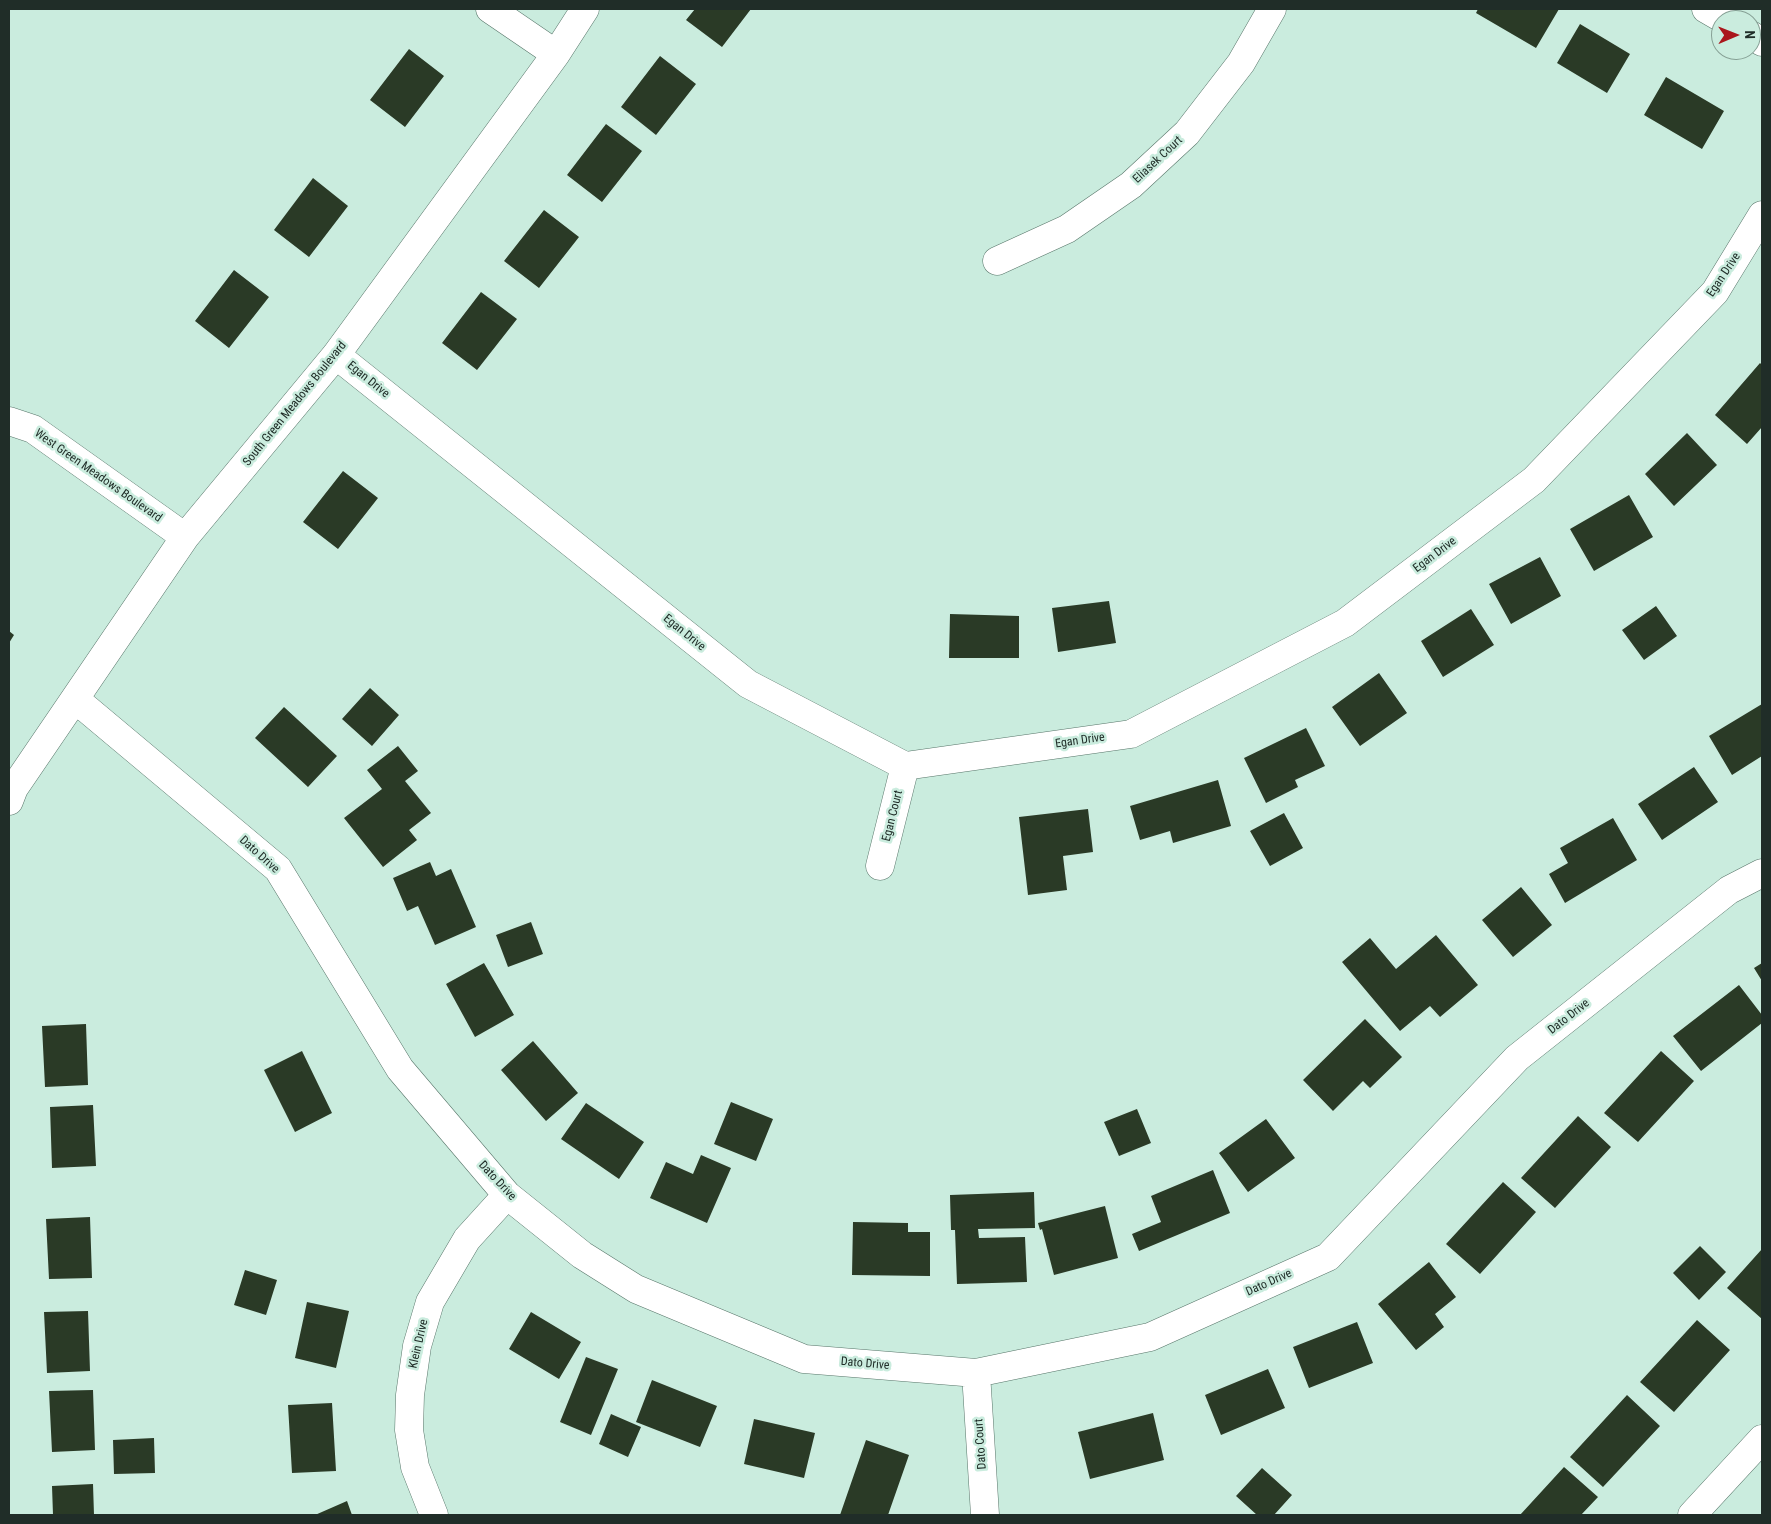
<!DOCTYPE html>
<style>
body{margin:0}
#map{position:relative;width:1771px;height:1524px;overflow:hidden;background:#caecde;font-family:"Roboto Condensed",sans-serif}
canvas{display:block}
.frame{position:absolute;inset:0;border:10px solid #202d28;pointer-events:none}
.north{position:absolute;left:1711px;top:10px;width:50px;height:50px;box-sizing:border-box;background:#caecde;border:1px solid #86a095;border-radius:50%;rotate:89deg;font-size:14px;font-weight:700;line-height:20px;text-align:center;color:#202d28}
.north::after{content:'';display:block;margin:auto;width:18px;height:22px;background:#aa161c;clip-path:polygon(50% 0,100% 100%,50% 72%,0 100%)}
</style>
<div id="map">
<canvas width="1771" height="1524"></canvas>
<div class="frame"></div>
<div class="north">N</div>
</div>
<script>
const context = document.querySelector('canvas').getContext('2d');
context.lineJoin = 'round';
function fill(path, color) { context.fillStyle = color; context.fill(path, 'evenodd'); }
function trace(path, color, width, dash) { context.strokeStyle = color; context.lineWidth = width; context.lineCap = dash ? 'butt' : 'round'; context.setLineDash(dash || []); context.stroke(path); }
function label(font, color, halo, rows, align = 'center') {
  context.font = font + ' "Roboto Condensed",sans-serif'; context.lineWidth = 5; context.setLineDash([]); context.textBaseline = 'middle'; context.strokeStyle = halo; context.fillStyle = color; for (const [text, x, y, turn = 0] of rows) {
    context.save(); context.translate(x, y); context.rotate((+turn || 0) * Math.PI / 180); context.textAlign = isNaN(turn) ? turn : align; if (halo) context.strokeText(text, 0, 0); context.fillText(text, 0, 0); context.restore();
  }
}
const building = new Path2D(`
 M695 9H751L722 47 686 20Z
 M1478 9H1559L1536 48 1476 13Z
 M1580 24 1630 54 1607 93 1557 63Z
 M409 49 444 76 405 127 370 100Z
 M660 56 696 84 656 135 621 107Z
 M1666 77 1724 111 1702 149 1644 115Z
 M606 124 642 151 602 202 567 175Z
 M313 178 348 206 309 257 274 230Z
 M544 210 579 237 539 288 504 261Z
 M234 270 269 297 229 348 195 321Z
 M481 292 517 319 477 370 442 343Z
 M1760 363 1762 365V427L1747 444 1715 415Z
 M1687 433 1717 465 1674 506 1645 474Z
 M343 471 378 498 338 549 303 522Z
 M1629 495 1653 537 1594 571 1570 529Z
 M1540 557 1561 596 1511 624 1489 584Z
 M1109 601 1116 643 1058 652 1052 608Z
 M1656 606 1677 636 1644 660 1622 630Z
 M1471 609 1494 645 1443 677 1421 641Z
 M950 614 1019 616V658H949Z
 M9 631 14 635 9 643Z
 M1379 673 1407 713 1360 746 1332 707Z
 M370 688 399 715 372 746 342 719Z
 M1762 704V756L1732 775 1709 736Z
 M284 707 337 756 308 787 255 738Z
 M1306 728 1325 766 1295 780 1298 787 1266 803 1244 758Z
 M398 746 418 771 405 781 431 813 409 830 417 840 383 867 344 818 382 789 367 770Z
 M1694 767 1718 802 1662 840 1638 804Z
 M1218 780 1231 826 1173 843 1170 831 1140 840 1130 806Z
 M1088 809 1093 852 1063 856 1067 890 1028 895 1019 817Z
 M1284 813 1303 848 1270 866 1250 831Z
 M1613 818 1637 860 1565 903 1549 874 1568 863 1560 848Z
 M430 862 436 876 451 869 476 927 435 945 418 906 407 911 393 878Z
 M1521 887 1552 925 1513 957 1482 920Z
 M531 922 543 954 508 967 496 935Z
 M1436 935 1478 985 1440 1017 1430 1006 1400 1031 1342 962 1370 938 1396 969Z
 M484 963 514 1015 475 1037 446 984Z
 M1762 963V981L1754 968Z
 M1739 985 1762 1015V1023L1701 1071 1673 1036Z
 M1365 1019 1402 1057 1370 1088 1363 1081 1333 1111 1303 1080Z
 M86 1024 88 1085 45 1087 42 1026Z
 M533 1041 578 1093 546 1121 501 1070Z
 M302 1051 332 1113 295 1132 264 1070Z
 M1661 1051 1694 1081 1638 1142 1604 1113Z
 M731 1102 773 1119 756 1161 714 1144Z
 M586 1103 644 1142 619 1179 561 1139Z
 M93 1105 96 1166 52 1168 50 1107Z
 M1137 1109 1151 1143 1119 1156 1104 1122Z
 M1578 1116 1611 1147 1555 1208 1521 1178Z
 M1266 1119 1295 1158 1248 1192 1219 1153Z
 M701 1155 731 1168 707 1223 650 1198 666 1162 693 1174Z
 M1213 1170 1230 1213 1139 1251 1132 1234 1161 1222 1151 1196Z
 M1503 1182 1536 1212 1480 1274 1446 1244Z
 M1034 1192 1035 1228 978 1229 979 1238 1025 1237 1027 1282 957 1284 955 1230H951L950 1195Z
 M1105 1206 1118 1258 1054 1275 1042 1229 1040 1230 1038 1223Z
 M90 1217 92 1278 49 1279 46 1219Z
 M853 1222 908 1223V1232H930V1276L852 1275Z
 M1700 1246 1726 1272 1699 1300 1673 1273Z
 M1762 1249V1319L1727 1288Z
 M1429 1262 1456 1297 1435 1314 1444 1327 1416 1350 1378 1304Z
 M245 1270 277 1280 266 1315 234 1305Z
 M307 1302 349 1311 336 1368 295 1358Z
 M88 1311 90 1371 47 1373 44 1312Z
 M531 1312 581 1342 559 1379 509 1349Z
 M1697 1320 1730 1350 1674 1412 1640 1382Z
 M1357 1322 1373 1363 1309 1388 1293 1347Z
 M586 1357 618 1369 591 1435 560 1422Z
 M1268 1369 1285 1408 1221 1435 1205 1395Z
 M652 1380 717 1406 700 1447 636 1422Z
 M93 1390 95 1450 52 1452 49 1391Z
 M1627 1395 1660 1426 1603 1487 1570 1457Z
 M332 1403 336 1471 292 1473 288 1405Z
 M1153 1413 1164 1460 1090 1479 1078 1432Z
 M611 1414 641 1427 628 1457 599 1444Z
 M754 1419 815 1433 804 1478 744 1464Z
 M154 1438 155 1473 114 1474 113 1440Z
 M866 1440 909 1455 888 1515H840Z
 M1564 1467 1598 1497 1581 1515H1520Z
 M1262 1468 1292 1495 1274 1515H1257L1236 1496Z
 M93 1484 94 1515H53L52 1486Z
 M347 1501 352 1515H315Z`);
const minor = new Path2D(`
 M490 9 556 54
 M1706 9 1725 20
 M1751 35 1762 42
 M997 261 1067 229 1131 185 1187 133 1241 63 1272 9
 M336 355 748 684 905 766 1131 734 1345 623 1534 480 1715 292 1762 215
 M9 421 33 429 185 537
 M75 699 278 869 400 1069 507 1195 582 1255 636 1289 804 1359 976 1373 1150 1337 1328 1257 1517 1058 1729 890 1762 873
 M9 801 14 788 185 537 336 355 556 54 585 9
 M880 866 905 766
 M976 1373 985 1515
 M434 1515 415 1467 409 1430 410 1395 417 1346 430 1302 467 1239 507 1195
 M1692 1515 1762 1439`);
const streetNames = [
 ["Eliasek Court",1158,160,-43],
 ["Egan Drive",1724,275,-56],
 ["Egan Drive",368,380,39],
 ["South Green Meadows Boulevard",295,404,-51],
 ["West Green Meadows Boulevard",98,476,35],
 ["Egan Drive",1435,555,-37],
 ["Egan Drive",684,633,39],
 ["Egan Drive",1080,741,-8],
 ["Egan Court",893,816,-76],
 ["Dato Drive",259,855,42],
 ["Dato Drive",1569,1017,-38],
 ["Dato Drive",497,1181,47],
 ["Dato Drive",1269,1283,-24],
 ["Klein Drive",419,1344,-77],
 ["Dato Drive",865,1364,5],
 ["Dato Court",981,1444,-94]
];
fill(building, '#2a3a26');
trace(minor, '#577569', 29);
trace(minor, '#fff', 28);
label('12px', '#202d28', '#caecde', streetNames);
</script>
